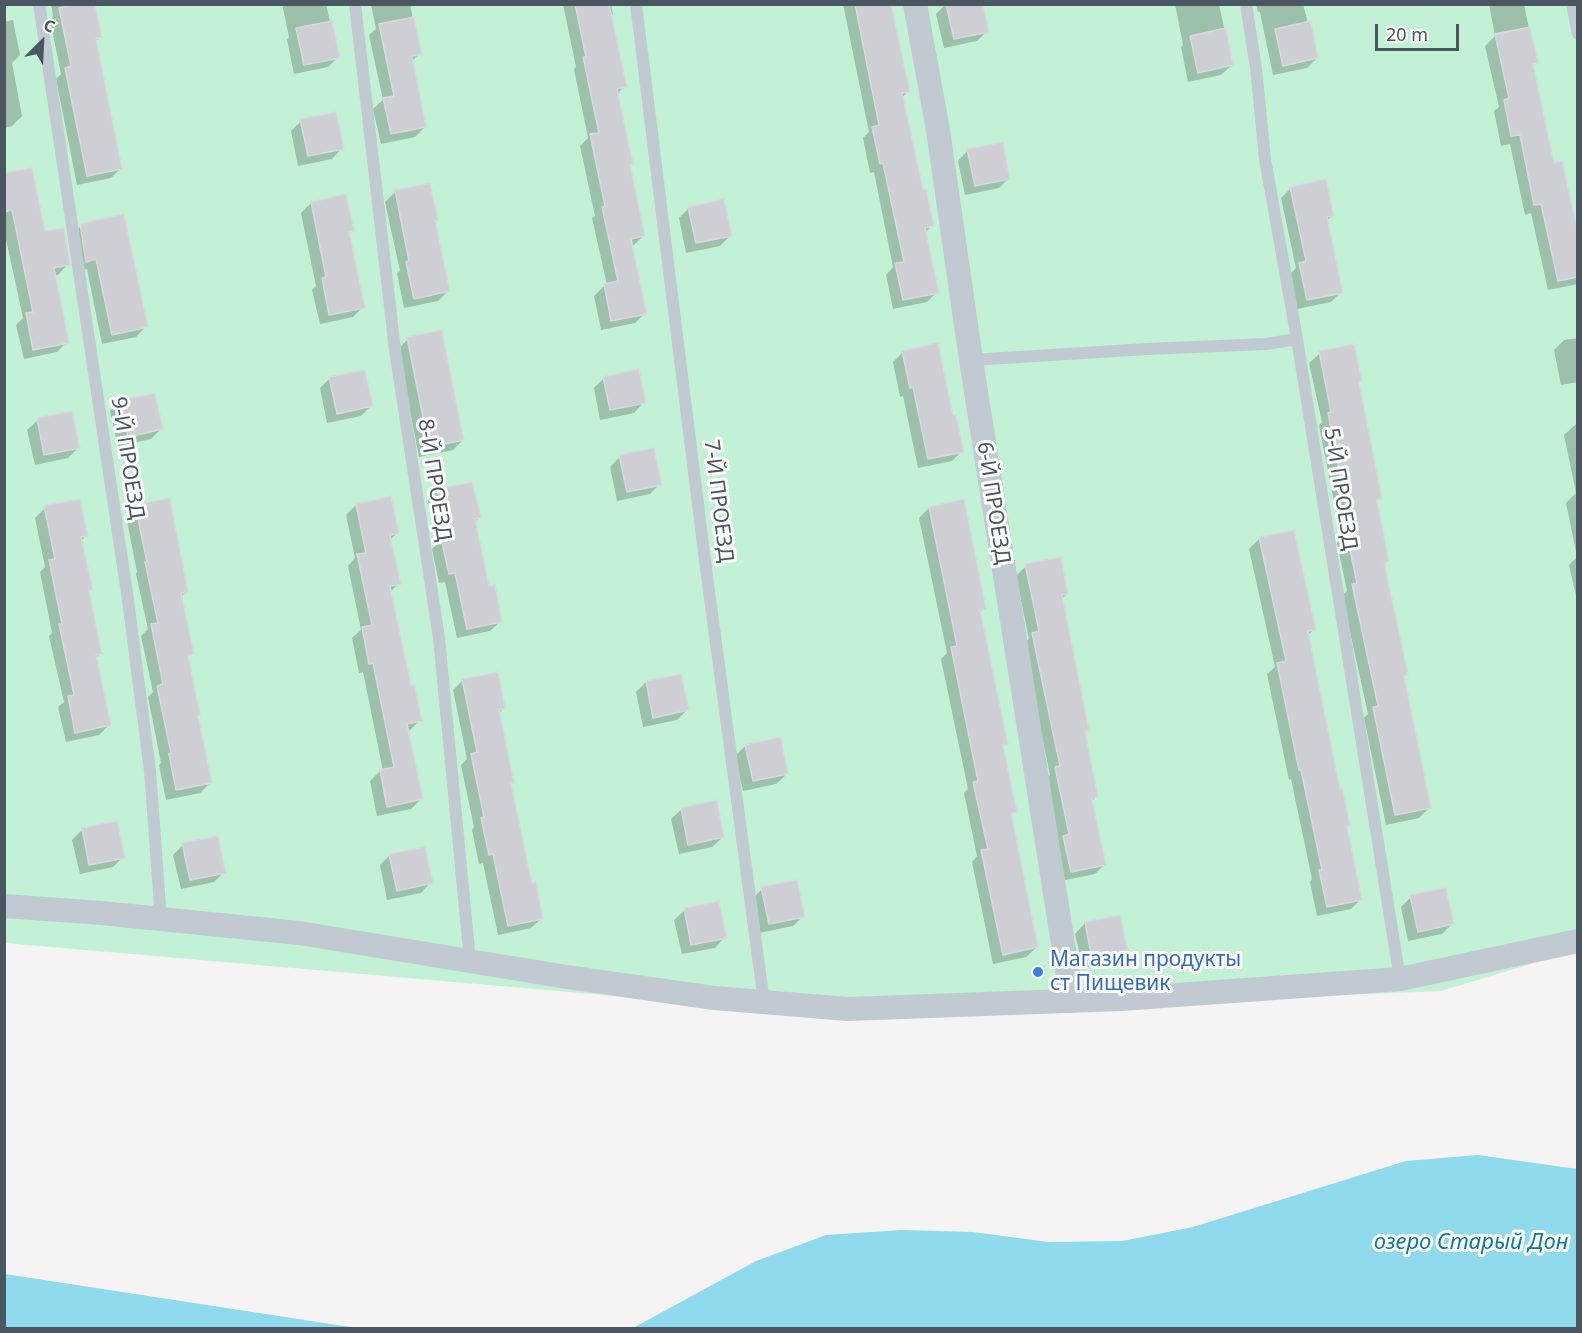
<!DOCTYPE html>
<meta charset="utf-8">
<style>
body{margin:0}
#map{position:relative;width:1582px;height:1333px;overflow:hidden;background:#f5f3f3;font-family:"Noto Sans",sans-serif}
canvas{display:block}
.frame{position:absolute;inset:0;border:6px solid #4a5661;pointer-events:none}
.north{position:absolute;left:12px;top:12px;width:60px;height:60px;-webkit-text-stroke:4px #fff;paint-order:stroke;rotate:24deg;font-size:16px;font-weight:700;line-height:24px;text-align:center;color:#4a5661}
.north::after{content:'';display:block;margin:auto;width:21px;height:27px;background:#4a5661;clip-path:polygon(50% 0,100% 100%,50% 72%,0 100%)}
.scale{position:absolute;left:1375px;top:24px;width:84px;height:27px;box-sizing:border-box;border:3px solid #4a5661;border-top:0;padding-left:8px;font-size:18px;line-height:21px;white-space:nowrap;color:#4a5661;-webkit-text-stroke:4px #fff;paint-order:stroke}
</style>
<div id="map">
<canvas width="1582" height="1333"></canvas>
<div class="frame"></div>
<div class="north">С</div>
<div class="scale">20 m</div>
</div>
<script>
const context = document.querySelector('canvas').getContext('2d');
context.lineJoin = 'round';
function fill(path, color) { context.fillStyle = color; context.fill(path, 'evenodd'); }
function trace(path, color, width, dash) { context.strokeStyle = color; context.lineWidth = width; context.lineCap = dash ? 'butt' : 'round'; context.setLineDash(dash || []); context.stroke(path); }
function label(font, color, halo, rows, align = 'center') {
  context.font = font + ' "Noto Sans",sans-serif'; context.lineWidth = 6; context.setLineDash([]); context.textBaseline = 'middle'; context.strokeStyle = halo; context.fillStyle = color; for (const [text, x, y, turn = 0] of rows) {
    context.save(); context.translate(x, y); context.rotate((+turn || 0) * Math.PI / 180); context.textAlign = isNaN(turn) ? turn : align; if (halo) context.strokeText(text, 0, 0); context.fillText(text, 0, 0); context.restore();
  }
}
const green = new Path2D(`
 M4 5H1577V950L1441 991 834 1015 5 943Z`);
const water = new Path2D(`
 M1478 1155 1577 1169V1328H633L756 1261 826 1235 901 1230 973 1232 1048 1242 1122 1241 1193 1227 1406 1161Z
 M5 1274 357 1328H5Z`);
const shadow = new Path2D(`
 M51 4H94L101 37 95 42 121 168 111 178 77 185 56 79 61 74 50 20 53 16Z
 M282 4H326L338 57 328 67 294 74 287 40 289 37Z
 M371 4H410L420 53 411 62 425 127 415 137 381 144 373 109 383 100 369 35 376 29Z
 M563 4H611L613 15 610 17 625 86 617 94 629 166 644 235 634 245 631 246 645 313 635 323 601 330 594 296 604 286 607 285 592 218 595 216 580 146 588 138 574 69 576 67Z
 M843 4H890L908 91 902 98 922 191 932 225 925 233 937 292 927 302 893 309 886 275 893 267 874 172 870 173 863 138 869 132Z
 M946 4H982L987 31 977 41 944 48 936 14Z
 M1175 4H1219L1232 65 1221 75 1188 82 1181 47 1183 45Z
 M1256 4H1303L1317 58 1307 68 1273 75 1260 12H1258Z
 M1489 4H1524L1536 63 1532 67 1553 165 1578 240V284L1548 290 1531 213 1525 215 1510 144 1501 146 1494 111 1499 107 1485 46 1495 36Z
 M13 20 20 55 12 63 22 116 12 126 4 128V22Z
 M301 121 342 148 332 159 298 166 291 131Z
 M968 150 1009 178 999 188 965 195 958 161Z
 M4 175 44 233 68 264 58 275H54L67 342 57 352 24 359 16 325 23 318 4 230Z
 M1291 188 1332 216 1326 221 1341 292 1331 302 1297 309 1290 274 1296 268 1281 198Z
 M395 192 436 219 434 222 448 291 438 301 404 308 397 273 400 271 385 202Z
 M311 203 352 231 348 235 363 307 353 317 320 324 312 290 316 286 301 213Z
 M689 208 730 236 720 246 686 253 679 218Z
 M81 226 146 326 136 337 102 344 87 269 76 271 71 236Z
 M1578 338V382L1561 385 1554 350 1564 340Z
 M408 339 463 440 453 450 419 457 398 349Z
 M903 352 952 417 962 451 952 461 918 468 903 396 900 397 893 362Z
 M1320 353 1357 383 1380 499 1376 503 1388 560 1383 565 1407 674 1403 679 1429 808 1419 818 1386 825 1364 718 1368 714 1342 595 1347 591 1337 543 1341 538 1319 425 1322 422 1309 363Z
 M330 378 371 406 361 416 327 423 320 388Z
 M604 378 644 402 634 413 600 420 594 388Z
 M120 401 161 429 151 439 118 446 110 411Z
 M38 420 78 448 68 458 35 465 27 430Z
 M1578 424V605L1569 565 1577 557 1566 503 1576 493 1564 435 1575 425Z
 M620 457 660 484 650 494 617 501 610 467Z
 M438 490 479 518 474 523 487 588 501 621 490 631 457 638 445 582 439 583 432 549 437 544 428 501Z
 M356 505 397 533 390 540 399 583 390 592 410 686 420 720 410 730 407 731 421 799 411 809 377 816 370 781 380 771H383L363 672 359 673 352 638 361 630 348 566 355 558 346 515Z
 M136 506 187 591 181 597 192 653 187 658 197 717 210 783 200 793 166 800 159 765 161 763 148 697 153 692 141 636 148 629 136 574 137 572 126 516Z
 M45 508 86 535 81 541 91 589 88 593 101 653 96 658 109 725 99 735 66 742 58 707 64 702 49 636 52 633 40 572 45 567 35 518Z
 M929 508 985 608 979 613 1006 744 1002 748 1015 811 1010 816 1037 947 1026 957 993 964 972 862 977 856 964 793 968 789 941 659 947 653 919 518Z
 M1259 539 1314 629 1307 636 1361 899 1351 909 1317 916 1310 882 1312 879 1291 779 1289 780 1267 674 1275 667 1249 549Z
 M1026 566 1067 594 1061 599 1088 729 1084 733 1097 796 1091 802 1105 864 1095 874 1061 881 1046 779 1050 775 1023 644 1029 639 1016 576Z
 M463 680 504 708 498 714 512 783 510 785 530 885 542 918 531 928 498 935 483 863 479 864 472 830 474 827 461 765 467 759 453 690Z
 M646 682 687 710 677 720 643 727 636 692Z
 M745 746 787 774 776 784 743 791 735 756Z
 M682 809 723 837 712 847 679 854 671 819Z
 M82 830 123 857 113 867 80 874 72 840Z
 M183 845 224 872 214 882 181 889 173 855Z
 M390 855 431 882 421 893 387 900 380 865Z
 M762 889 803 916 793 926 759 933 752 899Z
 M1411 897 1452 924 1442 934 1408 941 1401 907Z
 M685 910 725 937 715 948 682 954 674 920Z
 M1085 923 1126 951 1116 961 1083 968 1075 934Z`);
const building = new Path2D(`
 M77 4H95L102 37 96 39 122 169 87 176 65 68 71 66 59 8Z
 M575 4H609L627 87 617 89 633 164 630 165 645 236 631 239 647 314 611 321 604 284 618 281 602 207 605 206 590 134 599 133 583 57H586Z
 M855 4H891L910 92 902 93 923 189H926L934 226 925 228 939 293 903 300 895 263 904 262 883 163 880 164 872 127 879 125Z
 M946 4H983L989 32 954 39Z
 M414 17 422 54 412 56 426 127 391 134 383 98 394 96 379 24Z
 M332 21 340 58 304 65 296 28Z
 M1311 21 1318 58 1283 66 1275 29Z
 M1530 27 1538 63 1533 64 1554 163 1562 161 1578 232V277L1558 281 1541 204 1534 205 1520 135 1511 136 1504 100 1509 98 1495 34Z
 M1226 28 1233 65 1198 73 1190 36Z
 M336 112 344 149 308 156 300 119Z
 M1003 142 1010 179 975 186 967 149Z
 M32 168 45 231 64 228 70 265 54 268 69 343 33 350 26 313 33 312 12 210 4 212V173Z
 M1326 179 1334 216 1327 217 1343 293 1307 300 1299 263 1306 261 1290 187Z
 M430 183 438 220H435L450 291 414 299 406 262 409 261 395 190Z
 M346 194 354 231 349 232 365 308 329 315 322 278 326 277 311 202Z
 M724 199 732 236 696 243 688 207Z
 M124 214 148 327 112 335 96 259 86 262 80 224Z
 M442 330 464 440 429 447 407 337Z
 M938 343 953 415H956L964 452 928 459 913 387 910 388 902 351Z
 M1354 344 1362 381 1359 382 1382 499 1377 500 1389 561 1384 562 1408 675 1404 676 1431 808 1395 815 1373 707 1378 706 1352 584 1357 583 1346 531 1351 530 1328 413 1331 412 1319 351Z
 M639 369 646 403 610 410 603 377Z
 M365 370 373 406 337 414 329 377Z
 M155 393 163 429 128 437 120 400Z
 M72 411 80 448 44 455 37 418Z
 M654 448 662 485 627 492 619 455Z
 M472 482 481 518 475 519 489 586 495 585 502 622 467 629 455 573 449 574 441 538 447 537 437 489Z
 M391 496 399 533 390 535 401 584 390 586 411 685 414 684 422 721 407 724 423 799 387 807 380 770 394 767 373 663 369 664 362 627 372 625 357 554 366 553 356 504Z
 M170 498 188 592 181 593 194 654 188 655 200 715 198 716 212 783 176 790 169 754 171 753 157 686 163 684 151 624 158 623 145 562H147L135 505Z
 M80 499 88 536 81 537 93 590H89L102 654 96 655 111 725 75 733 68 696 74 695 59 624H62L49 560 55 559 44 506Z
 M964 499 986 609 980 610 1008 744 1003 745 1017 812 1011 813 1038 947 1003 955 981 850 988 849 973 782 978 781 951 647 957 646 929 507Z
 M1294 530 1316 630 1308 631 1340 789 1342 788 1350 825 1347 826 1362 900 1327 907 1319 870H1322L1301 770H1299L1277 663 1286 661 1259 537Z
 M1061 557 1068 594 1062 595 1089 730 1085 731 1098 797 1092 798 1106 865 1071 872 1063 836 1069 834 1055 767 1060 766 1032 633 1039 631 1025 564Z
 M498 672 505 708 499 710 514 783 511 784 532 883 536 882 543 919 508 926 493 854 489 855 481 818 484 817 471 754 477 752 462 679Z
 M681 674 689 710 653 718 646 681Z
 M781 737 788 774 753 781 745 745Z
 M717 800 724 837 688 845 681 808Z
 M117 821 125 858 89 865 82 828Z
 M218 836 226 873 190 880 182 843Z
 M425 847 433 883 397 891 389 854Z
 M797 880 805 917 769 924 761 887Z
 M1446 888 1454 924 1418 932 1410 895Z
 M719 901 727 938 691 945 684 908Z
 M1120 915 1128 951 1092 959 1085 922Z`);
const service = new Path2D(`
 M39 4 128 600 150 771 161 919
 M355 4 395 350 439 638 470 961
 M636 4 705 561 764 1002
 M1246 4 1256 68 1265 159 1297 339 1400 979
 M1572 4 1578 34
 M971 360 1147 349 1266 344 1297 339`);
const minor = new Path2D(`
 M915 4 938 130 971 360 1072 1001
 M4 906 102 913 299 933 567 977 714 998 848 1009 1121 999 1400 979 1578 941`);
const markers = [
 [1038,972,6,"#3f7fe0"]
];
const streetNames = [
 ["9-Й ПРОЕЗД",127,458,81],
 ["8-Й ПРОЕЗД",434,480,81],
 ["5-Й ПРОЕЗД",1340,489,81],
 ["7-Й ПРОЕЗД",718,501,83],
 ["6-Й ПРОЕЗД",993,503,81]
];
const shopNames = [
 ["Магазин продукты",1050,960],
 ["ст Пищевик",1050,984]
];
const waterNames = [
 ["озеро Старый Дон",1471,1243]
];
fill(green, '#c3f1d5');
fill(water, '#90daee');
fill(shadow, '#0003');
fill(building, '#cdcfd5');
trace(building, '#d7d9de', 1.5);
trace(service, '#c1cad2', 12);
trace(minor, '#c1cad2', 24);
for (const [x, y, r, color] of markers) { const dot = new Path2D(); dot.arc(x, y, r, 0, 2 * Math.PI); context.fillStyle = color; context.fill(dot); trace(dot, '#fff', 2); }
label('21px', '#4a5661', '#fff', streetNames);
label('21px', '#366cbe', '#fff', shopNames, 'left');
label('italic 22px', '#0c7c9b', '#fff', waterNames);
</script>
